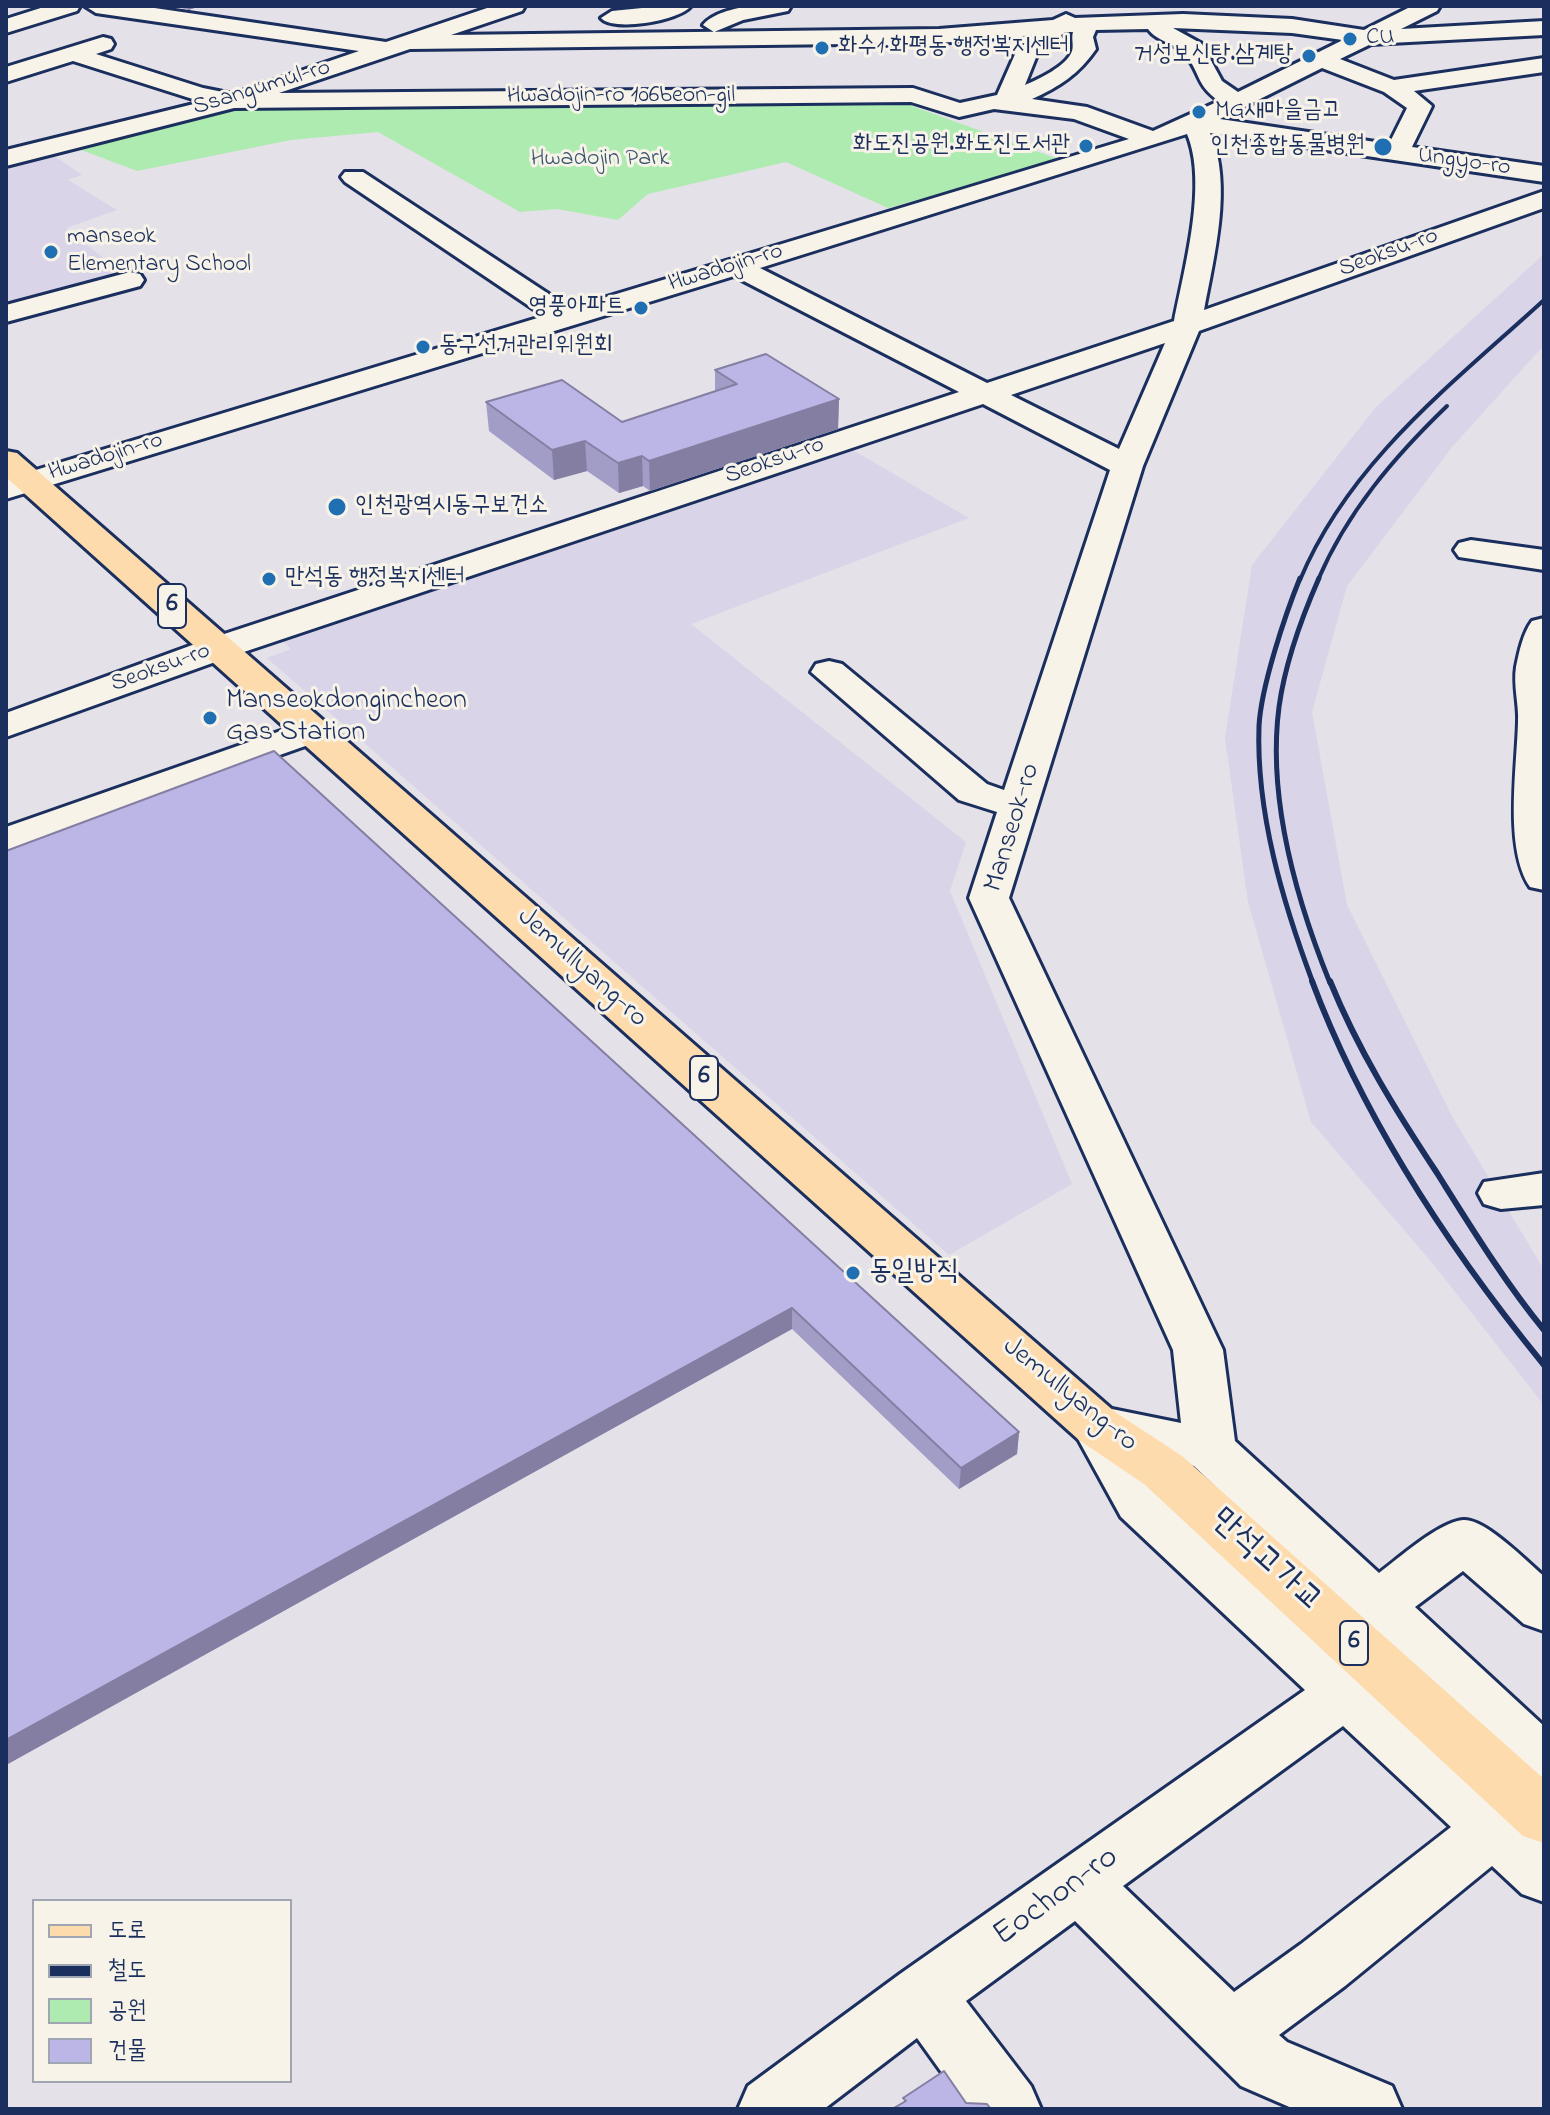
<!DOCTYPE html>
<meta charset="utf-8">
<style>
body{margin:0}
#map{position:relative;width:1550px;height:2115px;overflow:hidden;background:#e5e1e8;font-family:"Indie Flower","Poor Story",sans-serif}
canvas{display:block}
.frame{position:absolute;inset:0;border:8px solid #1b2f5e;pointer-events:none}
.legend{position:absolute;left:32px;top:1899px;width:260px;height:184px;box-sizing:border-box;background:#f7f3e8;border:2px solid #9fa5b1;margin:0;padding:10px 14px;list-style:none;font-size:24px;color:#1b2f5e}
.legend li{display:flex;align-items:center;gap:16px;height:40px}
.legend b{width:40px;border:2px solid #9fa5b1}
</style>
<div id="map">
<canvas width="1550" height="2115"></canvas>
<div class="frame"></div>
<ul class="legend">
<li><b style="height:10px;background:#fedbac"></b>도로</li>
<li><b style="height:10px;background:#1b2f5e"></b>철도</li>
<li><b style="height:22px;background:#aeebb1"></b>공원</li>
<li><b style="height:22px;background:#bcb6e7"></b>건물</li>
</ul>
</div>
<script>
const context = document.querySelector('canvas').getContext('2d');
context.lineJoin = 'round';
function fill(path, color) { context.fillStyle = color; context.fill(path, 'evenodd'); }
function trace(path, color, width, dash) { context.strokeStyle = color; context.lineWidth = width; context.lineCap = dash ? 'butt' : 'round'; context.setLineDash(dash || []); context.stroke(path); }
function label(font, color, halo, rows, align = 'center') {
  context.font = font + ' "Indie Flower","Poor Story",sans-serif'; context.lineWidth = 6; context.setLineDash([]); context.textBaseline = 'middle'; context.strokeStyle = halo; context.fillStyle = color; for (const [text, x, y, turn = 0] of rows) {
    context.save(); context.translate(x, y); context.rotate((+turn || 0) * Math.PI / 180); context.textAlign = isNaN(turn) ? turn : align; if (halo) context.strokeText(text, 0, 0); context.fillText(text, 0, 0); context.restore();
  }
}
const built = new Path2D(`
 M50 153 82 175 68 180 117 210 66 228 127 277 6 305V164Z
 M1544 254V345L1453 446 1347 586 1312 712 1347 905 1452 1116 1544 1270V1405L1434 1265 1311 1122 1248 902 1225 738 1252 565 1376 407Z
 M839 442 969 518 691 624 966 842 950 891 1072 1184 949 1255 267 658 291 649 279 638Z`);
const green = new Path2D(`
 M901 102 1061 160 888 208 786 162 648 194 618 220 557 209 520 212 378 132 291 140 137 171 76 148 239 107Z`);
const minor = new Path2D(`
 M47 6H80L77 11 6 33V19Z
 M85 6H141L386 42 493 6H525L522 11 451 35 939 29 1053 20 1066 14 1075 18 1183 14 1292 19 1364 30 1412 6H1440L1437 11 1401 29 1544 21V35L1371 44 1340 59 1394 80 1544 58V72L1414 91 1432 106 1412 147 1544 166V182L1210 133C1233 183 1214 257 1204 310L1544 191V208L1199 331 1143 466 1009 898 1223 1350 1235 1441 1379 1573C1398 1559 1439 1522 1463 1520 1485 1518 1527 1562 1544 1576V1631L1524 1624 1463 1571 1415 1607 1544 1726V1788L1523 1781 1194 1466 1140 1454 1159 1487 1544 1836V1902L1522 1894 1492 1866 1345 1986 1279 2035 1287 2042 1392 2086 1402 2109H1294L1241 2086 1075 1921 966 2001 1031 2086 1041 2109H968L917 2038 824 2109H738L748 2086 900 1974 1305 1690 1121 1517 1071 1426 1079 1412 1097 1406 1181 1423 1173 1350 969 898 997 812 959 800 811 672 816 664 829 661 842 664 987 784 1004 790 1110 470 983 404 232 656 6 737V713L206 640 959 392 734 276 6 499V479L544 316 345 182 341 177 345 172H363L570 308 1129 139 1074 119 994 109 959 117 911 102 234 108 6 166V150L202 102 73 61 6 82V67L103 37 111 39 114 44 111 49 96 54 203 88 233 94 359 51 96 13ZM1173 28 1292 33 1343 40 1238 92 1222 81 1202 44ZM1148 29C1157 42 1176 43 1185 54 1201 73 1195 84 1219 101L1153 131 1087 107 1032 99C1059 87 1079 74 1096 49L1093 37 1096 30ZM1065 32H1073C1071 38 1074 45 1072 51 1067 66 1039 79 1025 85L1037 55ZM1034 35 1016 52 997 95 960 103 913 88 279 93 410 49 939 43ZM1322 68 1384 92 1407 108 1389 144 1220 119ZM1187 134C1208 184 1184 269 1174 321L987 383 760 268ZM1165 343 1119 449 1011 395ZM1343 1726 1451 1827 1301 1944 1234 1992 1123 1886Z
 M662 6H691C679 21 613 32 601 18L612 11Z
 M749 6H791L788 11 743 20 714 32 703 25C713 13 733 9 749 6Z
 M130 272 140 274 144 280 140 286 6 322V305Z
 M1471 540 1544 550V570L1459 557 1454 550 1459 543Z
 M1544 618V890L1530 887C1504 849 1517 767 1518 722 1519 705 1513 685 1516 667 1519 652 1523 633 1532 621Z
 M312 720 325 723 331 731 325 739 6 852V827Z
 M1544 1173V1205L1501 1209 1484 1204 1478 1193 1484 1182Z`);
const major = new Path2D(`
 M6 451 17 453 1115 1412 1182 1456 1544 1779V1843L1523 1836 1144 1484 1079 1440 6 477Z`);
const railFar2 = new Path2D(`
 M1300 580C1349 462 1452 384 1544 300
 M1318 580C1347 512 1394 457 1447 406`);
const railFar1 = new Path2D(`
 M1300 578C1285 615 1261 687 1259 726 1256 813 1283 903 1313 983
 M1319 578C1301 619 1285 663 1279 707 1267 799 1296 899 1330 983`);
const rail = new Path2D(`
 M1312 981C1364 1120 1451 1251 1544 1365
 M1330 981C1358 1050 1396 1111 1437 1173 1471 1227 1504 1281 1544 1330`);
const wall = new Path2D(`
 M175 6H201L188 10Z
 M715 370 839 399 838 429 650 491 643 486 619 493 587 471 554 480 489 431 486 402 622 422 715 391Z
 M6 851 1019 1432 1017 1454 959 1489 792 1329 6 1765Z`);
const shadedWall = new Path2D(`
 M187 6H201L188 10Z
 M839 399 838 429 650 491 649 461Z
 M585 441 587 471 554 480 552 450Z
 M642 456 643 486 619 493 618 463Z
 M792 1308V1329L6 1765V1740Z
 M1019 1432 1017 1454 959 1489 961 1468Z`);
const building = new Path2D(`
 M766 354 839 399 649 461 642 456 618 463 585 441 552 450 486 402 562 380 622 422 737 384 715 370Z
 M274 751 1019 1432 961 1468 792 1308 6 1740V851Z
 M944 2071 966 2103 987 2104 991 2109H892L906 2101 903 2098Z`);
const markers = [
 [1350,39,8,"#1f6fb2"],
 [822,48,8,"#1f6fb2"],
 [1309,56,8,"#1f6fb2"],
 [1199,112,8,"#1f6fb2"],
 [1086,146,8,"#1f6fb2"],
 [1383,147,10,"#1f6fb2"],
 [51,252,8,"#1f6fb2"],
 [641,308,8,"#1f6fb2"],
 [423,347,8,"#1f6fb2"],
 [337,507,10,"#1f6fb2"],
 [269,579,8,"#1f6fb2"],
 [210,718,8,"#1f6fb2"],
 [853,1273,8,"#1f6fb2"]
];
const farPoinames = [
 ["CU",1366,39],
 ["화수1·화평동 행정복지센터",838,48],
 ["거성보신탕.삼계탕",1293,56,"right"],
 ["MG새마을금고",1215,112],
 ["화도진공원.화도진도서관",1070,146,"right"],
 ["인천종합동물병원",1365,147,"right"],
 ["manseok",67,238],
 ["Elementary School",67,266],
 ["영풍아파트",625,308,"right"],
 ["동구선거관리위원회",439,347],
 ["인천광역시동구보건소",355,507],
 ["만석동 행정복지센터",285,579]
];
const farStreetnames = [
 ["Ssangumul-ro",262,89,-17],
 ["Hwadojin-ro 106beon-gil",621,97],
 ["Ungyo-ro",1464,163,8],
 ["Seoksu-ro",1389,254,-20],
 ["Hwadojin-ro",726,269,-17],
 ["Hwadojin-ro",106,458,-17],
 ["Seoksu-ro",775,462,-19],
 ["Seoksu-ro",161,669,-20]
];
const farParknames = [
 ["Hwadojin Park",600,160]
];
const shields = [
 [172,606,28],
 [704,1078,28],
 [1354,1643,28]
];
const shieldNames = [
 ["6",172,606],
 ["6",704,1078],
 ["6",1354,1643]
];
const poiNames = [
 ["Manseokdongincheon",226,702],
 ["Gas Station",226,734],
 ["동일방직",869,1273]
];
const streetNames = [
 ["Manseok-ro",1014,828,-73],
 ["Jemullyang-ro",581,969,42],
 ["Jemullyang-ro",1069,1396,39]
];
const nearStreetnames = [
 ["만석고가교",1265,1562,42],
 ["Eochon-ro",1057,1898,-36]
];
fill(built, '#d9d4e8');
fill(green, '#aeebb1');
trace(minor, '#1b2f5e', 6);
trace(major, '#1b2f5e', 6);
fill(minor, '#f7f3e8');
fill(major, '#fedbac');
trace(railFar2, '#1b2f5e', 4);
trace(railFar1, '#1b2f5e', 5);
trace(rail, '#1b2f5e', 6);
fill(wall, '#a29dc7');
fill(shadedWall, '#847fa2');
fill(building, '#bcb6e7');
trace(building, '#847fa2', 2);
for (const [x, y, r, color] of markers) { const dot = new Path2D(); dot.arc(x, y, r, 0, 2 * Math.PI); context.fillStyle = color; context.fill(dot); trace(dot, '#f7f3e8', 3); }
label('24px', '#1b2f5e', '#f7f3e8', farPoinames, 'left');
label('24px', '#1b2f5e', '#f7f3e8', farStreetnames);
label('24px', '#38556f', '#f7f3e8', farParknames);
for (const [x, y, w] of shields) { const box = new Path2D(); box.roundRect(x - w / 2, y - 22, w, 44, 6); context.fillStyle = '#f7f3e8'; context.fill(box); trace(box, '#1b2f5e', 2); }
label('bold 26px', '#1b2f5e', null, shieldNames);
label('28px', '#1b2f5e', '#f7f3e8', poiNames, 'left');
label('28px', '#1b2f5e', '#f7f3e8', streetNames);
label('34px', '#1b2f5e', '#f7f3e8', nearStreetnames);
</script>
